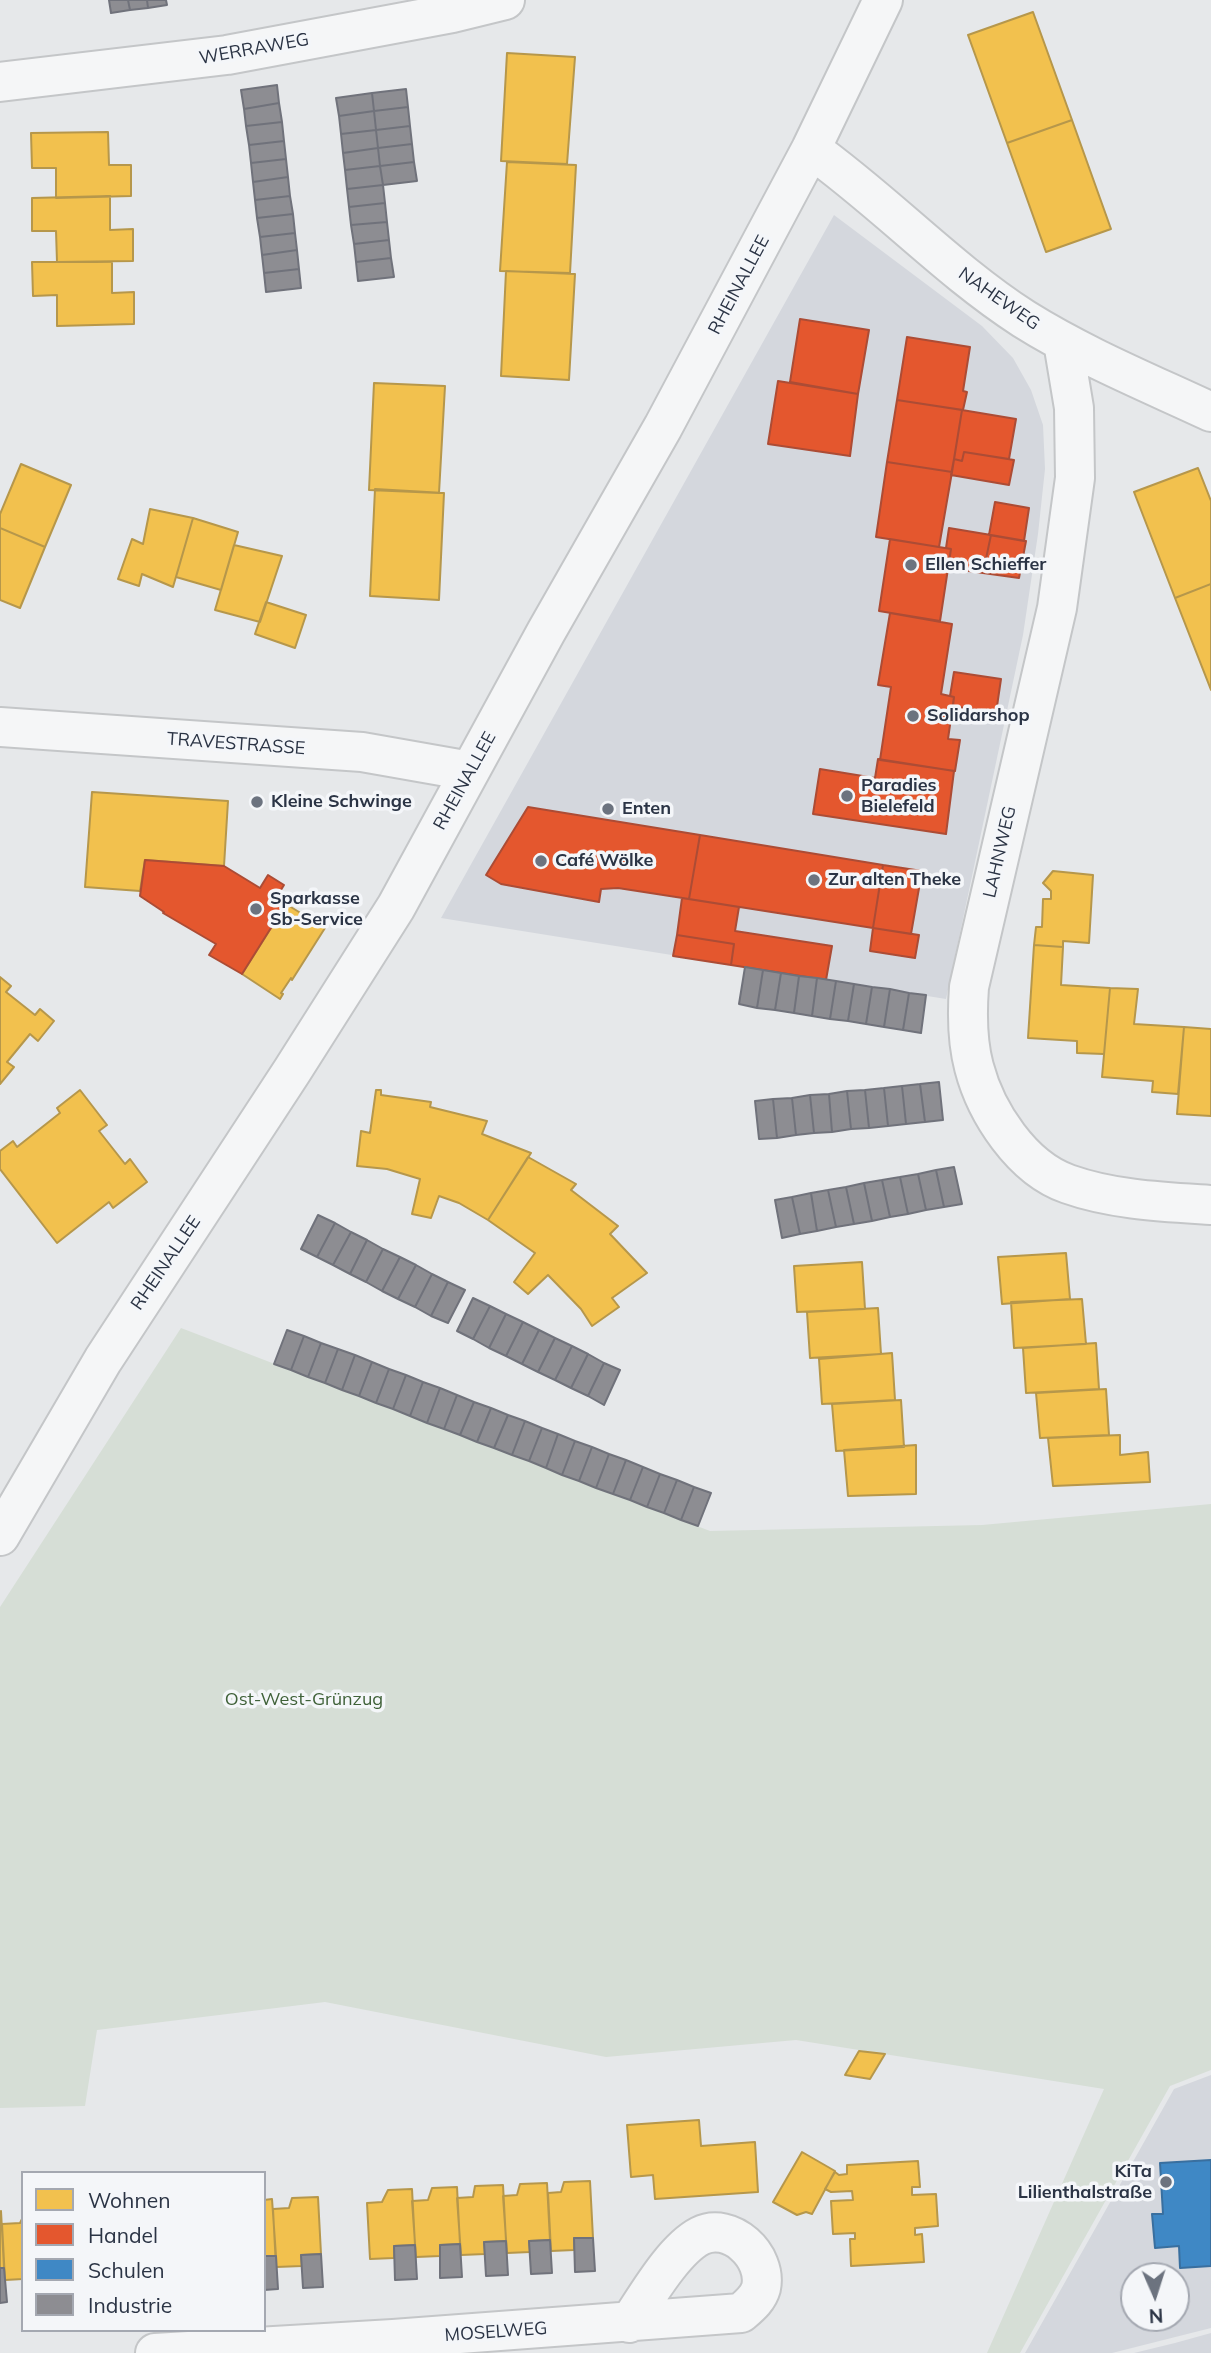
<!DOCTYPE html>
<meta charset="utf-8">
<style>
body{margin:0}
#map{position:relative;width:1211px;height:2353px;overflow:hidden;background:#e6e8ea;font-family:Mulish,sans-serif}
canvas{display:block}
.legend{position:absolute;left:21px;top:2171px;width:245px;height:161px;box-sizing:border-box;background:#f4f6f9;border:2px solid #a4a8b1;margin:0;padding:9px 12px;list-style:none;font-size:21px;color:#2b3445}
.legend li{display:flex;align-items:center;gap:14px;height:35px}
.legend b{width:35px;border:2px solid #a4a8b1}
.north{position:absolute;left:1120px;top:2262px;width:70px;height:70px;box-sizing:border-box;background:#f4f6f9;border:2px solid #a4a8b1;border-radius:50%;rotate:177deg;font-size:19px;font-weight:700;line-height:28px;text-align:center;color:#2b3445}
.north::after{content:'';display:block;margin:auto;width:24px;height:32px;background:#6c737f;clip-path:polygon(50% 0,100% 100%,50% 72%,0 100%)}
</style>
<div id="map">
<canvas width="1211" height="2353"></canvas>
<ul class="legend">
<li><b style="height:19px;background:#f2c14e"></b>Wohnen</li>
<li><b style="height:19px;background:#e4572e"></b>Handel</li>
<li><b style="height:19px;background:#3f88c5"></b>Schulen</li>
<li><b style="height:19px;background:#8d8d92"></b>Industrie</li>
</ul>
<div class="north">N</div>
</div>
<script>
const context = document.querySelector('canvas').getContext('2d');
context.lineJoin = 'round';
function fill(path, color) { context.fillStyle = color; context.fill(path, 'evenodd'); }
function trace(path, color, width, dash) { context.strokeStyle = color; context.lineWidth = width; context.lineCap = dash ? 'butt' : 'round'; context.setLineDash(dash || []); context.stroke(path); }
function label(font, color, halo, rows, align = 'center') {
  context.font = font + ' Mulish,sans-serif'; context.lineWidth = 7; context.setLineDash([]); context.textBaseline = 'middle'; context.strokeStyle = halo; context.fillStyle = color; for (const [text, x, y, turn = 0] of rows) {
    context.save(); context.translate(x, y); context.rotate((+turn || 0) * Math.PI / 180); context.textAlign = isNaN(turn) ? turn : align; if (halo) context.strokeText(text, 0, 0); context.fillText(text, 0, 0); context.restore();
  }
}
const built = new Path2D(`
 M834 215 982 326 1013 358 1031 390 1043 425 1045 469 1038 534 1023 635 946 999 441 918Z
 M1211 2075V2328L1112 2353H1025L1174 2089ZM1134 2276H1176V2318H1134Z
 M1211 2333V2353H1134L1175 2343Z`);
const green = new Path2D(`
 M181 1328 710 1531 982 1525 1211 1504V2070L1170 2086 1020 2353H987L1104 2089 796 2040 606 2057 325 2002 97 2030 85 2106 0 2108V1607Z`);
const homes = new Path2D(`
 M1033 12 1072 120 1007 143 968 35Z
 M507 53 575 57 567 164 501 161Z
 M1072 120 1111 229 1046 252 1007 143Z
 M108 132 109 165H131V196L56 198V168H32L31 133Z
 M507 162 576 165 570 273 500 271Z
 M110 196V230L133 229V261L57 262 56 231H32V198Z
 M32 262H112V293L134 292V324L57 326V295L33 296Z
 M506 271 575 274 569 380 501 376Z
 M374 383 445 386 439 493 369 490Z
 M21 464 71 485 45 547 0 528V514Z
 M1198 468 1211 501V584L1175 598 1134 492Z
 M375 489 444 493 439 600 370 596Z
 M150 509 193 518 173 587 142 574 139 586 118 579 132 539 143 544Z
 M193 518 238 532 221 590 176 577Z
 M0 528 45 547 20 608 0 600Z
 M234 545 282 556 260 622 215 610Z
 M1211 584V690L1175 598Z
 M266 602 306 615 295 648 255 634Z
 M92 792 228 801 224 866 145 860 140 891 85 887Z
 M1053 871 1093 875 1089 943 1063 941V947L1034 945 1036 927H1042L1043 899H1051V891L1043 883Z
 M286 904 325 928 292 980 291 978 281 993 283 994 280 999 242 974Z
 M1034 945 1063 947 1061 985 1110 988 1104 1054 1077 1053V1041L1028 1038Z
 M0 977 11 986 6 992 35 1015 40 1009 54 1021 38 1041 30 1034 7 1062 14 1067 0 1084Z
 M1110 988 1138 989 1134 1024 1184 1027 1178 1094 1152 1092 1153 1081 1102 1077Z
 M1184 1027 1211 1029V1116L1177 1114Z
 M80 1090 107 1125 99 1131 125 1164 130 1159 147 1182 113 1208 109 1202 57 1243 0 1169V1151L13 1141 17 1147 60 1113 57 1108Z
 M376 1090H381V1095L431 1102 430 1107 487 1121 482 1134 531 1153 488 1220 459 1203 439 1196 431 1218 412 1214 420 1179 387 1169 357 1166 361 1131 370 1133Z
 M528 1157 576 1184 571 1190 618 1226 610 1234 647 1273 612 1298 619 1307 592 1326 581 1309 548 1275 528 1294 514 1282 535 1253 488 1220Z
 M1066 1253 1070 1299 1002 1304 998 1257Z
 M862 1262 865 1309 797 1312 794 1266Z
 M1082 1299 1086 1344 1014 1348 1011 1302Z
 M878 1308 881 1354 810 1358 807 1312Z
 M1096 1343 1099 1389 1026 1393 1023 1348Z
 M892 1353 895 1400 822 1404 819 1359Z
 M1106 1389 1109 1435 1040 1438 1036 1393Z
 M901 1400 904 1447 836 1451 832 1404Z
 M1120 1435V1455L1148 1452 1150 1482 1053 1486 1048 1438Z
 M916 1445V1494L848 1496 844 1450Z
 M859 2051 885 2054 870 2079 845 2075Z
 M699 2120 701 2146 755 2142 758 2192 655 2199 653 2175 631 2177 627 2125Z
 M802 2152 835 2171 812 2214 806 2212 797 2215 773 2202Z
 M918 2161 920 2187H912V2195L936 2194 938 2226 915 2228V2235L922 2234 924 2262 851 2266 850 2239H855V2233L833 2234 831 2201 853 2200 852 2191 831 2192 825 2189 835 2172 839 2175 847 2174V2165Z
 M590 2181 593 2238H574V2250L551 2251 548 2193 561 2192 564 2182Z
 M547 2183 550 2240 529 2241 530 2252 507 2253 503 2196 517 2195 520 2184Z
 M503 2185 506 2241 484 2242 485 2254 461 2255 457 2198 473 2197 475 2186Z
 M457 2187 460 2244 440 2245V2256L416 2257 412 2201 428 2200 432 2188Z
 M412 2189 415 2245 394 2246V2258L370 2259 367 2203 382 2202 388 2190Z
 M318 2197 321 2254 301 2255 302 2266 276 2267 273 2209 289 2208 292 2198Z
 M272 2199 276 2256H264V2200Z
 M1 2211 4 2268H0V2212Z
 M23 2217V2279L5 2280 2 2224 20 2223Z`);
const shops = new Path2D(`
 M800 319 869 330 858 394 790 382Z
 M907 337 970 347 963 391 967 392 963 410 897 400Z
 M778 381 858 394 850 456 768 444Z
 M897 400 962 410 952 472 887 462Z
 M962 410 1016 419 1009 459 964 452 962 461 954 459Z
 M964 452 1014 460 1009 485 951 475 954 459 962 461Z
 M887 462 952 472 939 547 876 537Z
 M995 502 1029 508 1024 541 989 535Z
 M949 528 991 535 983 573 948 568 951 549 946 548Z
 M991 535 1026 541 1019 578 983 573Z
 M890 539 951 549 940 621 879 611Z
 M890 613 952 624 941 694 954 697 948 739 960 740 955 771 880 760 891 687 878 685Z
 M954 672 1001 679 996 713 953 706 954 697 950 696Z
 M878 759 954 771 946 834 813 814 820 769 875 778Z
 M528 807 700 835 689 899 618 888 601 889 599 902 501 884 486 875Z
 M700 835 883 865 873 928 689 899Z
 M145 860 224 866 260 888 268 875 284 885 276 898 286 904 242 974 209 955 216 944 163 913 164 912 140 896Z
 M883 865 922 871 911 934 873 928Z
 M682 898 739 907 735 931 832 946 826 980 731 965 734 944 677 935Z
 M873 928 919 935 915 958 870 951Z
 M677 935 734 944 731 965 673 956Z`);
const schools = new Path2D(`
 M1211 2160V2266L1180 2268 1179 2246 1155 2248 1152 2214H1163L1160 2163Z`);
const industry = new Path2D(`
 M109 0H128L130 10 111 13Z
 M128 0H147L148 8 130 10Z
 M147 0H166L167 5 148 8Z
 M277 85 279 103 244 109 241 90Z
 M406 89 408 107 374 111 372 93Z
 M372 93 374 111 339 116 336 98Z
 M279 103 282 122 246 126 244 109Z
 M408 107 410 126 376 130 374 111Z
 M374 111 376 130 341 134 339 116Z
 M282 122 284 141 249 145 246 126Z
 M410 126 412 144 378 148 376 130Z
 M376 130 378 148 343 153 341 134Z
 M284 141 286 159 251 163 249 145Z
 M412 144 414 162 380 166 378 148Z
 M378 148 380 166 345 170 343 153Z
 M286 159 288 177 253 182 251 163Z
 M414 162 417 181 383 185 380 166Z
 M380 166 383 185 347 189 345 170Z
 M288 177 290 196 255 200 253 182Z
 M383 185 385 203 349 207 347 189Z
 M290 196 293 214 257 218 255 200Z
 M385 203 387 222 351 225 349 207Z
 M293 214 295 233 260 237 257 218Z
 M387 222 389 240 354 244 351 225Z
 M295 233 297 250 262 255 260 237Z
 M389 240 391 258 356 262 354 244Z
 M297 250 299 269 264 273 262 255Z
 M391 258 394 277 358 281 356 262Z
 M299 269 301 288 266 292 264 273Z
 M745 967 763 970 757 1008 739 1004Z
 M763 970 781 973 775 1010 757 1008Z
 M781 973 799 976 794 1013 775 1010Z
 M799 976 817 978 812 1016 794 1013Z
 M817 978 836 981 830 1019 812 1016Z
 M836 981 854 984 848 1021 830 1019Z
 M854 984 872 987 866 1024 848 1021Z
 M872 987 890 989 884 1027 866 1024Z
 M890 989 909 993 903 1030 884 1027Z
 M909 993 926 995 921 1033 903 1030Z
 M939 1082 943 1120 925 1122 920 1084Z
 M920 1084 925 1122 906 1124 902 1086Z
 M902 1086 906 1124 888 1126 884 1088Z
 M884 1088 888 1126 869 1128 865 1090Z
 M865 1090 869 1128 851 1129 847 1091Z
 M847 1091 851 1129 832 1132 829 1094Z
 M829 1094 832 1132 814 1133 810 1095Z
 M810 1095 814 1133 796 1135 792 1098Z
 M792 1098 796 1135 777 1138 773 1099Z
 M773 1099 777 1138 759 1139 755 1101Z
 M954 1167 962 1204 944 1207 936 1170Z
 M936 1170 944 1207 926 1210 918 1174Z
 M918 1174 926 1210 908 1214 900 1177Z
 M900 1177 908 1214 890 1217 882 1180Z
 M882 1180 890 1217 872 1221 864 1183Z
 M864 1183 872 1221 854 1224 846 1187Z
 M846 1187 854 1224 836 1227 828 1190Z
 M828 1190 836 1227 817 1231 811 1193Z
 M811 1193 817 1231 800 1234 792 1197Z
 M792 1197 800 1234 782 1238 775 1200Z
 M318 1215 335 1223 317 1257 301 1249Z
 M335 1223 351 1232 333 1265 317 1257Z
 M351 1232 367 1240 350 1274 333 1265Z
 M367 1240 383 1249 366 1282 350 1274Z
 M383 1249 400 1257 382 1291 366 1282Z
 M400 1257 416 1265 398 1299 382 1291Z
 M416 1265 432 1274 415 1307 398 1299Z
 M432 1274 448 1282 431 1316 415 1307Z
 M448 1282 465 1290 448 1323 431 1316Z
 M473 1298 490 1306 473 1339 457 1331Z
 M490 1306 506 1314 489 1348 473 1339Z
 M506 1314 523 1322 506 1356 489 1348Z
 M523 1322 539 1330 522 1364 506 1356Z
 M287 1330 304 1336 291 1370 274 1364Z
 M539 1330 555 1338 538 1372 522 1364Z
 M304 1336 321 1343 308 1377 291 1370Z
 M555 1338 572 1346 555 1380 538 1372Z
 M321 1343 338 1349 325 1383 308 1377Z
 M572 1346 588 1354 571 1388 555 1380Z
 M338 1349 355 1355 342 1390 325 1383Z
 M588 1354 604 1363 588 1396 571 1388Z
 M355 1355 372 1362 359 1396 342 1390Z
 M372 1362 389 1369 376 1403 359 1396Z
 M604 1363 620 1370 604 1405 588 1396Z
 M389 1369 406 1375 393 1409 376 1403Z
 M406 1375 423 1382 410 1416 393 1409Z
 M423 1382 440 1388 427 1423 410 1416Z
 M440 1388 457 1395 444 1429 427 1423Z
 M457 1395 474 1402 460 1435 444 1429Z
 M474 1402 491 1408 477 1442 460 1435Z
 M491 1408 508 1415 494 1448 477 1442Z
 M508 1415 525 1421 512 1455 494 1448Z
 M525 1421 542 1428 529 1461 512 1455Z
 M542 1428 558 1434 546 1468 529 1461Z
 M558 1434 575 1441 562 1475 546 1468Z
 M575 1441 592 1447 579 1481 562 1475Z
 M592 1447 609 1454 596 1488 579 1481Z
 M609 1454 626 1460 613 1494 596 1488Z
 M626 1460 643 1467 630 1500 613 1494Z
 M643 1467 660 1474 647 1507 630 1500Z
 M660 1474 677 1480 664 1513 647 1507Z
 M677 1480 694 1487 681 1520 664 1513Z
 M694 1487 711 1493 698 1526 681 1520Z
 M574 2238H593L595 2271 575 2272Z
 M550 2240 552 2273 531 2274 529 2241Z
 M506 2241 508 2275 486 2276 484 2242Z
 M460 2244 462 2277 440 2278V2245Z
 M415 2245 417 2279 395 2280 394 2246Z
 M321 2254 323 2287 303 2288 301 2255Z
 M264 2256H276L278 2289 264 2290Z
 M0 2268H4L7 2302 0 2303Z`);
const street = new Path2D(`
 M0 82 227 55 452 13 505 0
 M811 149C885 202 948 270 1024 319 1083 356 1149 383 1211 412
 M1063 342 1074 408 1075 478 1057 608 969 987C967 1014 967 1041 974 1067 986 1113 1022 1168 1068 1184 1113 1200 1164 1202 1211 1205
 M0 727 362 752 470 771
 M0 1536 103 1360 292 1071 396 907 546 632 663 427 811 149 883 0
 M155 2353 393 2339 741 2313C749 2306 758 2299 761 2288 768 2256 730 2221 700 2236 673 2250 646 2298 629 2323`);
const markers = [
 [911,565,7,"#6c737f"],
 [913,716,7,"#6c737f"],
 [847,796,7,"#6c737f"],
 [257,802,7,"#6c737f"],
 [608,809,7,"#6c737f"],
 [541,861,7,"#6c737f"],
 [814,880,7,"#6c737f"],
 [256,909,7,"#6c737f"],
 [1166,2182,7,"#6c737f"]
];
const streetNames = [
 ["WERRAWEG",254,49,-10],
 ["RHEINALLEE",739,285,-62],
 ["NAHEWEG",999,299,35],
 ["TRAVESTRASSE",236,744,4],
 ["RHEINALLEE",465,781,-61],
 ["LAHNWEG",1000,852,-77],
 ["RHEINALLEE",166,1263,-56],
 ["MOSELWEG",496,2332,-4]
];
const poiNames = [
 ["Ellen Schieffer",925,565],
 ["Solidarshop",927,716],
 ["Paradies",861,786],
 ["Bielefeld",861,807],
 ["Kleine Schwinge",271,802],
 ["Enten",622,809],
 ["Café Wölke",555,861],
 ["Zur alten Theke",828,880],
 ["Sparkasse",270,899],
 ["Sb-Service",270,920],
 ["KiTa",1152,2172,"right"],
 ["Lilienthalstraße",1152,2193,"right"]
];
const parkNames = [
 ["Ost-West-Grünzug",304,1700]
];
fill(built, '#d4d7dd');
fill(green, '#d6ded6');
fill(homes, '#f2c14e');
trace(homes, '#b6974b', 2);
fill(shops, '#e4572e');
trace(shops, '#ac4c35', 2);
fill(schools, '#3f88c5');
trace(schools, '#396f9f', 2);
fill(industry, '#8d8d92');
trace(industry, '#70727b', 2);
trace(street, '#c4c6c8', 42);
trace(street, '#f5f6f7', 38);
for (const [x, y, r, color] of markers) { const dot = new Path2D(); dot.arc(x, y, r, 0, 2 * Math.PI); context.fillStyle = color; context.fill(dot); trace(dot, '#f4f6f9', 2.5); }
label('18px', '#2b3445', '#f4f6f9', streetNames);
label('bold 18px', '#2b3445', '#f4f6f9', poiNames, 'left');
label('18px', '#3f6138', '#f4f6f9', parkNames);
</script>
